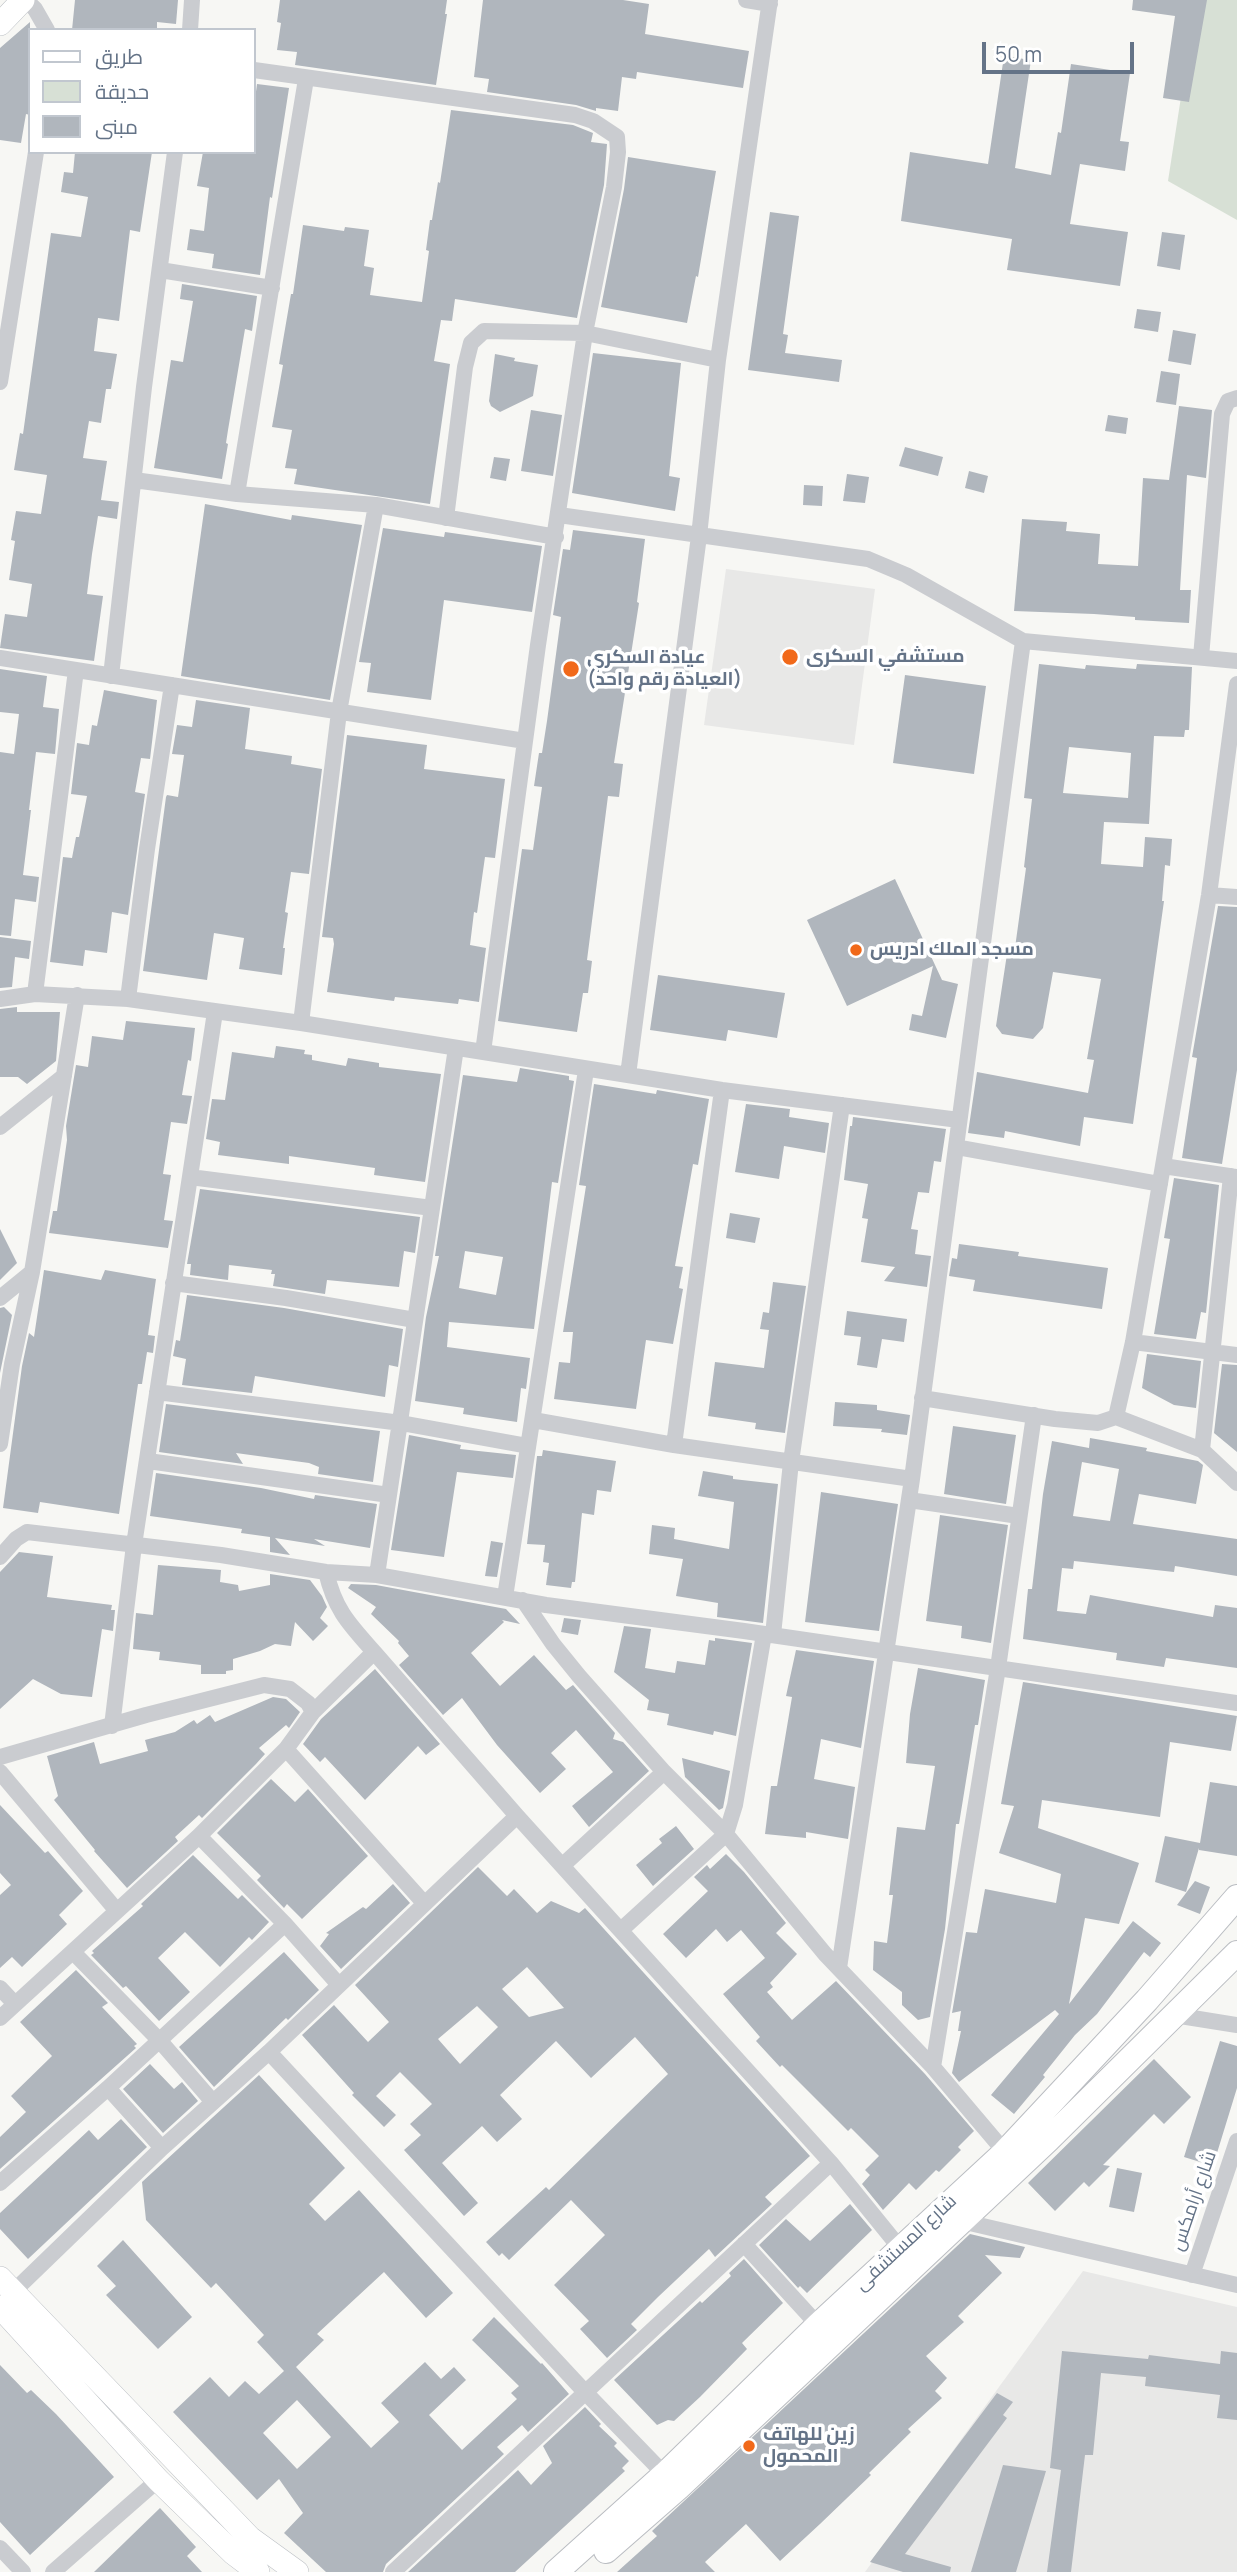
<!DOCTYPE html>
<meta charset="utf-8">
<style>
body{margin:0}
#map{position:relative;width:1237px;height:2572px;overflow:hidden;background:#f7f7f4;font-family:Manrope,Cairo,sans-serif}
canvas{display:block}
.legend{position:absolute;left:28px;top:28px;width:228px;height:126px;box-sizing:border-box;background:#fff;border:2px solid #c1c7cf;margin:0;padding:9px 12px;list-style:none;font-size:21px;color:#647387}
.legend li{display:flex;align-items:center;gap:14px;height:35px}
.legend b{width:35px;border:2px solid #c1c7cf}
.scale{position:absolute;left:982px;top:42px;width:152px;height:32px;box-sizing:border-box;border:4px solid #647387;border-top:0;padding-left:9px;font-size:21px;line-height:24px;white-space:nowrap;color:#647387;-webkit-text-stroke:5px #fff;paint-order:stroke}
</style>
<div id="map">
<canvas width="1237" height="2572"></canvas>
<ul class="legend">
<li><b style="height:9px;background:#fff"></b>طريق</li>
<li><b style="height:19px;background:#d7e0d5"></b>حديقة</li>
<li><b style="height:19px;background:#b0b6bd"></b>مبنى</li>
</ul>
<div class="scale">50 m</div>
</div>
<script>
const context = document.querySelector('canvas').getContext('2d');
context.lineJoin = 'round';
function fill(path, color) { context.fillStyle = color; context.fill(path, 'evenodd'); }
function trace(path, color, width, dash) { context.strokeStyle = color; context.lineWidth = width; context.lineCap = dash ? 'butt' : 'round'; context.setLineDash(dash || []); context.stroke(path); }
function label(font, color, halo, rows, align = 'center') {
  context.font = font + ' Manrope,Cairo,sans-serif'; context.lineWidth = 7; context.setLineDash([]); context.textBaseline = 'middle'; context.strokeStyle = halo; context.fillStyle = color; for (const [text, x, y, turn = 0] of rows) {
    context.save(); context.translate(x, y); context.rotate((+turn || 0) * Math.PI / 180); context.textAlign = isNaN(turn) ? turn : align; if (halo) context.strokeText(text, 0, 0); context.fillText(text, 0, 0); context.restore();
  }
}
const built = new Path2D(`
 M726 569 875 589 854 745 704 725Z
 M1083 2271 1237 2307V2572H865Z`);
const green = new Path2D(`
 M1196 0H1237V220L1168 181Z`);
const building = new Path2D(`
 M75 0H178L176 24 157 22V30H72Z
 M280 0H447L445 14H447L436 85 295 65 297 52 277 50 281 23 277 22Z
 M483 0H623L649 4 645 34 749 51 743 88 637 72 636 79 622 77 618 111 596 108V111L576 105 487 92 489 79 474 77Z
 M1133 0H1207L1189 102 1163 98 1175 16 1132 10Z
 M30 22V115L26 114 21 143 0 140V48Z
 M1004 56 1031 60 1015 168 1051 175 1058 132 1061 133 1071 64 1130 73 1120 141 1129 142 1125 171 1080 164 1070 224 1128 232 1120 286 1007 270 1012 239 901 221 910 152 988 164Z
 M257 84 289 88 272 198 270 197 260 275 212 268 214 254 187 250 190 229 204 231 209 188 197 186 203 152H254V107Z
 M451 110 573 125 593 133 591 142 607 144 604 185 577 318 455 299 452 321 441 320 434 361 450 364 430 504 294 484 297 469 285 468 292 430 272 427 283 365 279 364 291 294H293L303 225 344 231 345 227 369 230 364 266 374 268 370 295 422 302 429 251 426 250 430 220H432L438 182 440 183Z
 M75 152H152L140 232 130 230 119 321 98 318 94 351 117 354 111 389H106L101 423 89 421 83 458 107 461 101 500 119 502 117 519 98 516 92 554 87 594 103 596 94 661 0 648 5 614 27 617 32 584 9 580 15 541 11 540 16 511 41 514 47 475 14 470 20 433 23 434 51 233 81 237 88 197 61 192 64 172 73 173Z
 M628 157 716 171 698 277 696 276 687 323 601 307 624 189Z
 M770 212 799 216 783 334 788 335 785 353 842 360 839 382 748 370Z
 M1162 232 1185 235 1180 270 1157 266Z
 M182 284 257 296 252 331 245 329 228 430 226 443 228 444 222 479 154 468 171 360 183 362 193 301 180 299Z
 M1137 309 1161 312 1158 332 1134 328Z
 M1173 330 1196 334 1191 365 1168 361Z
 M593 353 681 363 669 476 680 478 675 511 572 493Z
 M495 354 515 358 514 361 538 365 533 396 500 412 491 406 489 401Z
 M1161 371 1180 374 1176 405 1156 402Z
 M1179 406 1212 410 1206 478 1187 475 1180 590H1191L1189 623 1135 620V617L1094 614 1014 611 1022 519 1067 522 1066 531 1100 534 1098 564 1138 566 1143 478 1169 480Z
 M531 410 562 415 553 476 521 471Z
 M1108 415 1128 418 1126 434 1105 431Z
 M905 447 943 457 938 476 899 466Z
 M494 457 510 459 506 481 490 478Z
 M969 471 988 476 984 493 965 488Z
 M847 474 869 477 865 503 843 501Z
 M804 485 823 486 822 506 803 505Z
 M205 504 291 520 292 515 362 525 330 700 181 676Z
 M383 528 444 537 445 532 542 546 532 612 444 600 431 700 367 692 371 663 359 662Z
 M573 530 645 539 637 602 639 603 614 763 623 764 619 797 608 796 587 960 592 961 588 993H583L577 1032 498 1021 522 849 533 850 542 787 534 786 539 753H542L547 721 561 617 553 615 563 549 570 550Z
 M1039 664 1085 669 1086 665 1136 669 1137 664 1192 667 1189 730H1185L1184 737 1154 736 1149 824 1104 822 1101 864 1143 867 1145 837 1172 839 1170 866 1165 865 1162 901H1164L1133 1124 1084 1117 1080 1146 1005 1131 1004 1138 968 1133 977 1072 1088 1093 1094 1060 1087 1059 1101 979 1053 972 1043 1028 1033 1039 1002 1034 996 1026 1007 954 1014 955 1026 868 1024 867 1032 799 1024 798ZM1069 747 1131 753 1128 798 1063 793Z
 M0 669 47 676 43 707 59 709 55 754 36 752 29 810H31L23 875 39 877 36 902 15 899 11 936 0 935V752L14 754 19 714 0 712Z
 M905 675 986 686 974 774 893 763Z
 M104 690 157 700 150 759 141 758 135 792 145 794 128 915 112 912 107 953 85 950 83 966 50 962 63 857 72 858 76 837H79L87 796 71 794 77 743 89 745 92 725 97 726Z
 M196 700 250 708 245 749 292 756 291 764 322 769 309 874 291 872 285 912 288 913 283 948H285L282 975 239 969 244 938 214 933 207 980 143 971 166 797 167 795 178 797 184 755 172 754 177 725 192 727Z
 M347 735 427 745 424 769 505 779 495 858 485 857 477 913 474 912 470 945 486 948 479 1002 459 999 458 1004 395 997 394 1001 327 992 334 944 333 938 322 937Z
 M895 879 942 980 958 984 946 1038 909 1030 912 1014 922 1016 933 966 847 1006 807 920Z
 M1218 906 1237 907V1070L1222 1164 1182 1158 1197 1058 1192 1057Z
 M0 937 31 941 29 959 15 957 12 987 0 988Z
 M658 975 785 993 777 1038 728 1030 726 1041 650 1030Z
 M17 1007V1012H60L56 1061 27 1084 18 1077H0V1009Z
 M126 1021 195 1028 191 1061 188 1060 182 1095 192 1096 187 1124 171 1122 163 1174 171 1175 164 1220 173 1221 168 1248 49 1233 53 1211H57L67 1140 66 1126 76 1065 88 1067 92 1036 123 1040Z
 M276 1046 305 1050 304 1054 312 1055V1060L346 1066 348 1058 379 1063V1067L441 1074 425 1182 374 1175 375 1168 289 1156V1164L218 1155 220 1142 206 1139 212 1099 225 1100 232 1052 274 1058Z
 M520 1068 569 1076V1080L574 1081 558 1183 552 1182 534 1329 449 1322 447 1347 530 1358 526 1389 521 1388 517 1422 463 1414 464 1408 415 1401 426 1317 439 1256H435L463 1075 517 1082ZM465 1251 503 1257 496 1295 459 1288Z
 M594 1084 656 1094 657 1090 709 1099 698 1165 693 1164 675 1266 683 1267 679 1288 683 1289 673 1344 646 1340 636 1409 554 1399 559 1362 570 1363 573 1332H563L586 1186 579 1185Z
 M746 1104 790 1109 789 1117 829 1123 825 1153 784 1146 779 1179 735 1172Z
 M853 1117 946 1129 941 1162 934 1161 929 1193 918 1192 911 1229 918 1230 915 1254 931 1256 927 1287 884 1281 895 1267 861 1262 868 1219 862 1218 868 1184 844 1180 850 1126H852Z
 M1174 1178 1219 1185 1206 1313 1201 1312 1196 1339 1154 1334 1170 1239 1164 1238Z
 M200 1189 420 1217 415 1253 404 1251 399 1287 327 1280 325 1294 273 1286 275 1274H271L272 1270 229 1265 228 1280 190 1275 191 1264H187Z
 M730 1213 760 1218 755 1243 726 1238Z
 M0 1229 17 1263 0 1280Z
 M959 1244 1019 1252 1018 1256 1108 1268 1102 1309 973 1291 975 1280 949 1276 952 1258 957 1259Z
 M44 1270 101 1280 105 1270 156 1279 148 1335 155 1336 153 1353 147 1352 142 1384H138L119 1514 40 1502 38 1513 3 1508 22 1366 29 1333 34 1337Z
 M773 1282 806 1286 785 1433 755 1429 756 1423 708 1416 715 1362 764 1368 769 1330 760 1329 763 1312 769 1313Z
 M187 1295 284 1308 403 1329 398 1367 389 1365 385 1397 255 1376 252 1393 182 1385 186 1359 173 1356 176 1340 180 1341Z
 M4 1307 12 1315 0 1373V1308Z
 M847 1311 907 1319 904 1342 882 1339 877 1368 857 1365 861 1337 844 1335Z
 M1147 1354 1201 1361 1196 1408 1174 1405 1142 1388Z
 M1222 1364 1237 1365V1452L1214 1433Z
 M835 1402 877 1405V1410L910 1415 907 1435 881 1432 882 1429 833 1426Z
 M166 1404 380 1431 373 1482 318 1474 319 1467 309 1463 236 1453 243 1464 159 1452Z
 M953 1426 1016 1435 1006 1504 944 1494Z
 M409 1435 461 1445 460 1449 516 1455 513 1478 457 1472 444 1557 391 1550Z
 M1090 1438 1147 1448 1146 1451 1198 1461 1203 1465 1196 1504 1139 1494 1133 1524 1237 1539V1576L1175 1566 1174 1572 1074 1561 1073 1569 1062 1568 1057 1611 1086 1614 1090 1595 1213 1617 1215 1605 1237 1608V1668L1166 1658 1164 1667 1136 1663 1116 1660 1117 1653 1023 1639 1028 1589H1032L1043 1494 1052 1441 1089 1448ZM1082 1462 1119 1469 1110 1521 1073 1516Z
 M543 1450 616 1461 611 1492 597 1490 594 1515 582 1513 575 1582H572L571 1588 546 1585 549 1563 543 1562 545 1545 527 1544 537 1456H542Z
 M703 1471 733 1476V1479L778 1484 763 1623 717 1617 718 1603 676 1596 683 1559 649 1554 652 1525 675 1528 674 1539 729 1549 734 1502 698 1496Z
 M156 1473 261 1488 314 1499 315 1495 377 1504 370 1548 314 1539 325 1546 275 1538 290 1555 270 1552V1537L241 1533 242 1529 150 1516Z
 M821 1492 898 1504 879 1631 805 1622Z
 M940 1515 1008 1525 991 1643 961 1638 962 1626 926 1621Z
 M491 1541 503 1543 497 1577 485 1576Z
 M19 1552 53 1556 47 1597 112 1605 111 1610H115L113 1631 102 1629 92 1697 61 1694 33 1679 0 1709V1572Z
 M158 1565 221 1570 220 1582 238 1585 239 1591 270 1585V1574L310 1580 322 1596 327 1607 320 1618 328 1626 313 1641 295 1622 291 1646 275 1644 260 1651 233 1659V1670L226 1671V1674H201V1665L159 1660 160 1652 133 1649 136 1613 153 1615Z
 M351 1584 376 1585 506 1609 520 1624 502 1620 504 1622 471 1653 500 1686 534 1655 566 1690 573 1685 615 1733 613 1739 623 1742 649 1771 589 1827 572 1806 613 1772 576 1730 551 1753 566 1769 540 1793 497 1745 462 1698 443 1715 399 1665 409 1656 398 1643 399 1641 371 1614 376 1607 348 1588Z
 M564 1618 581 1620 578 1635 561 1632Z
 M624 1626 651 1629 645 1668 675 1673 677 1661 705 1665 709 1640 715 1641V1638L752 1643 736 1736 714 1731 713 1735 667 1725 669 1714 647 1710 649 1700 614 1672Z
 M796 1650 874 1661 861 1748 821 1739 814 1779 855 1787 848 1839 806 1832V1838L765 1834 771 1786H777L792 1697 786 1696Z
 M918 1668 985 1680 978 1725H975L959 1824H956L945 1929 930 2017 918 2020 902 2005V1992L873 1970 874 1941 887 1943 893 1895H889L897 1827 925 1830 935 1766 906 1763 910 1714Z
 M375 1669 440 1744 426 1755 418 1746 365 1800 325 1757 320 1762 303 1744 321 1719Z
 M1023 1682 1237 1716 1231 1751 1170 1742 1160 1817 1042 1800 1038 1828 1139 1863 1119 1924 1085 1918 1069 2004 1133 1921 1161 1943 1150 1957 1144 1952 1097 2014 1075 2035 1043 2075 1045 2077 1014 2114 991 2095 1059 2014 1055 2010 959 2082 952 2073 961 2031H958L961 2011 952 2013 966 1932 977 1933 985 1889 1056 1903 1061 1874 999 1853 1014 1806 1001 1804Z
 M273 1697 286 1699 300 1712 289 1728 286 1725 259 1748 265 1754 256 1764 202 1818 199 1815 175 1837 178 1841 127 1888 94 1851 95 1850 54 1800 58 1796 47 1756 94 1742 100 1764 148 1751 145 1740 175 1732 194 1720 197 1724 210 1715 215 1722Z
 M682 1758 730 1771 723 1808 719 1810 685 1777Z
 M271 1779 295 1802 308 1789 368 1856 302 1919 287 1904 284 1908 257 1880 261 1876 217 1833Z
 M1210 1782 1237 1786V1856L1199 1850V1848L1186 1892 1155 1882 1165 1836 1200 1843Z
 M0 1805 45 1853 48 1851 83 1891 59 1915 67 1924 22 1967 12 1957 0 1968V1895L11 1885 0 1873Z
 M676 1826 694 1849 653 1886 636 1865 662 1843 659 1839Z
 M726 1854 744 1872 786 1923 776 1933 797 1954 770 1983 773 1987 767 1992 792 2020 836 1981 925 2074 974 2131 958 2147 961 2150 939 2172 936 2170 916 2190 909 2183 883 2210 862 2184 870 2175 865 2170 879 2156 851 2128 848 2131 782 2065 780 2067 756 2041 760 2037 723 1994 765 1958 741 1930 727 1942 716 1929 686 1958 663 1934 708 1891 694 1877 707 1865 710 1869Z
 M193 1855 238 1899 242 1895 269 1922 252 1940 249 1937 220 1967 185 1932 158 1958 190 1992 159 2021 126 1986 123 1988 91 1955 94 1953 92 1951 143 1906 141 1904Z
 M478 1867 507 1896 514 1889 537 1913 551 1901 579 1913 585 1908 810 2156 765 2197 772 2204 715 2257 709 2249 658 2297 631 2324 637 2330 607 2358 580 2329 589 2321 554 2285 605 2235 571 2200 509 2260 502 2253 499 2256 486 2242 546 2187 549 2190 668 2074 635 2037 591 2078 556 2041 500 2095 522 2119 497 2142 482 2126 442 2163 478 2203 464 2216 404 2150 421 2135 410 2124 432 2104 400 2072 376 2096 396 2115 384 2127 352 2095 354 2093 302 2035 334 2005 368 2042 389 2022 355 1985ZM527 1967 564 2008 529 2017 502 1989ZM477 2006 498 2027 460 2064 438 2039Z
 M1195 1881 1210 1887 1200 1914 1177 1905Z
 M393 1884 410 1903 341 1969 320 1946 329 1934 326 1933 363 1907 366 1909Z
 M284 1952 319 1990 288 2020 286 2018 214 2087 179 2047Z
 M76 1970 108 2003 102 2007 137 2044 134 2046 136 2048 0 2169V2137L26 2112 11 2096 52 2056 20 2022Z
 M1220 2041 1237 2046V2088L1213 2166 1184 2157Z
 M1154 2059 1191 2097 1164 2124 1154 2114 1103 2165 1110 2166 1089 2187 1084 2182 1055 2211 1028 2183Z
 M150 2064 174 2089 182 2082 198 2101 163 2133 123 2089Z
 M259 2075 345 2168 309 2204 325 2221 359 2190 453 2293 426 2318 384 2272 317 2334 324 2340 296 2367 371 2448 399 2422 381 2403 425 2362 441 2379 454 2367 466 2380 429 2415 462 2450 517 2399 511 2393 519 2386 472 2340 494 2317 541 2364 542 2363 569 2394 528 2432 522 2425 497 2447 504 2454 386 2564 383 2572H326L284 2533 303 2513 279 2479 257 2500 173 2412 210 2377 229 2397 245 2381 259 2394 284 2371 257 2342 264 2335 216 2283 211 2288 146 2220 142 2182ZM297 2400 331 2437 297 2469 263 2433Z
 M121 2119 147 2147 28 2259 0 2229V2213L89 2130 98 2140Z
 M1117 2168 1142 2173 1134 2212 1109 2207Z
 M850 2204 872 2230 807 2293 800 2286 798 2288 759 2245 786 2219 810 2241Z
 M970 2234 1025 2247 1020 2258 985 2255 1002 2273 958 2316 964 2322 926 2356 947 2378 935 2391 942 2398 908 2429 911 2432 869 2473 871 2475 820 2524 780 2561 746 2524 705 2562 715 2572H617L657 2536 652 2531Z
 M123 2240 192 2317 158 2349 106 2295 116 2286 97 2266Z
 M744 2259 783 2303 742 2343 747 2349 700 2397 674 2421 668 2420 657 2425 614 2380 700 2301 702 2303 731 2276 729 2273Z
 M1062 2351 1148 2359 1149 2355 1220 2364 1221 2351 1237 2353V2420L1217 2418 1220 2395 1145 2386 1146 2377 1101 2373 1093 2455H1085L1071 2572H1047L1061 2470 1050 2468Z
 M0 2365 27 2393 31 2390 56 2414 114 2477 30 2555 0 2522Z
 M997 2393 1013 2402 1003 2415 1007 2418 905 2554 951 2567 950 2572H903L870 2562Z
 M585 2407 601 2424 599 2426 617 2443 614 2446 629 2461 622 2468 625 2471 515 2572H408L518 2470 531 2485 552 2463 543 2446Z
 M1003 2465 1046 2471 1016 2572H971Z
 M160 2508 196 2547 187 2556 202 2572H94Z`);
const street = new Path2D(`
 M26 0 35 9 47 30
 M746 0 770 4
 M190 30 192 0
 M254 70 575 115 593 121 617 137 618 152 614 187 585 333 538 645 483 1052
 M160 270 272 288
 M0 382 36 152
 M134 480 237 494 376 505 556 537
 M237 494 306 79
 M559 515 868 559 906 575 1023 641 1237 661
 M446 518 465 367 471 343 484 331 585 333 718 360
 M1201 657 1222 414 1228 401 1237 398
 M0 658 525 741
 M111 676 144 387 175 152
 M1209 895 1237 897
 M35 994 76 670
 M0 999 35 994 128 999 301 1023 722 1090 959 1120
 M128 999 147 849 172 685
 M301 1023 339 712 376 505
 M628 1075 699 536 718 360 770 0
 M0 1127 64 1076
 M956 1147 1160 1184
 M1163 1166 1237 1177
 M190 1177 432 1208
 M173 1283 286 1298 415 1320
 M0 1298 32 1272
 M1133 1342 1237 1355
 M157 1392 401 1423 528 1446
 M922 1398 1055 1419 1098 1423 1116 1417 1202 1450 1237 1483
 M1116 1417 1133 1342 1209 895 1237 684
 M533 1420 674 1445 912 1479
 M0 1444 12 1364 32 1272 77 995
 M674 1445 722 1090
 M1202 1450 1231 1176
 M148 1461 389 1495
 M909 1500 1019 1516
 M0 1557 16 1539 27 1532 221 1555 326 1572 377 1575 546 1605 744 1631 1237 1703
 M377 1575 456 1048
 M505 1597 586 1070
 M523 1600 553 1644 579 1676 664 1772 726 1834 825 1954 933 2067 1010 2158
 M773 1635 791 1462 842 1105
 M374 1652 517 1816 831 2163 900 2248
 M112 1726 134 1545 215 1012
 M286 1749 424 1903
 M0 1757 146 1715 264 1685 290 1689 308 1703 313 1712
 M0 1772 117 1911
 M199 1836 285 1924 339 1985
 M563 1865 664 1772
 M621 1930 726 1834 735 1805 764 1634
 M73 1952 160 2041 213 2102
 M839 1968 912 1479 1023 641
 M0 1988 15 2004
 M1174 2015 1237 2025
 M0 2018 199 1836 286 1749 313 1712 374 1652C349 1624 335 1610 326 1572
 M269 2052 585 2392 671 2481
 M933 2067 998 1668 1034 1415
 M108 2088 162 2148
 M0 2183 108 2088 285 1924
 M961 2221 1237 2285
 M744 2244 818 2325
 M1192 2275 1237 2141
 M13 2292 162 2148 269 2052 517 1816
 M0 2548 23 2572
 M53 2572 158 2480
 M393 2572 831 2163`);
const secondary = new Path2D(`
 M0 24 23 0
 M0 2278 250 2538 297 2572
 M0 2307 158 2480 233 2553 258 2572`);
const primary = new Path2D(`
 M606 2551 678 2488 1048 2140 1237 1953
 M556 2572 665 2474 818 2325 1004 2153 1147 2000 1237 1897`);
const markers = [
 [790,657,9,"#f1691a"],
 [571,669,9,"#f1691a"],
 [856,950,7,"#f1691a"],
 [749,2446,7,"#f1691a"]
];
const poiNames = [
 ["مستشفي السكرى",806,657],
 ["عيادة السكري",587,658],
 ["(العيادة رقم واحد)",587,680],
 ["مسجد الملك ادريس",870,950],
 ["زين للهاتف",763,2435],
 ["المحمول",763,2457]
];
const streetNames = [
 ["شارع أرامكس",1194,2201,-71],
 ["شارع المستشفى",906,2243,-43]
];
fill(built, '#e8e8e7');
fill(green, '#d7e0d5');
fill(building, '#b0b6bd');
trace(secondary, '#bbbfc4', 24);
trace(primary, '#babdc2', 26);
trace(street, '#caccd0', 16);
trace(secondary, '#fff', 23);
trace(primary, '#fff', 24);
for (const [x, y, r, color] of markers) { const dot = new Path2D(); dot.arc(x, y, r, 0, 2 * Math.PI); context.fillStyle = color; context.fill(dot); trace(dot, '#fff', 2.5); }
label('bold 19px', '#647387', '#fff', poiNames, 'left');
label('19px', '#647387', '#fff', streetNames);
</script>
